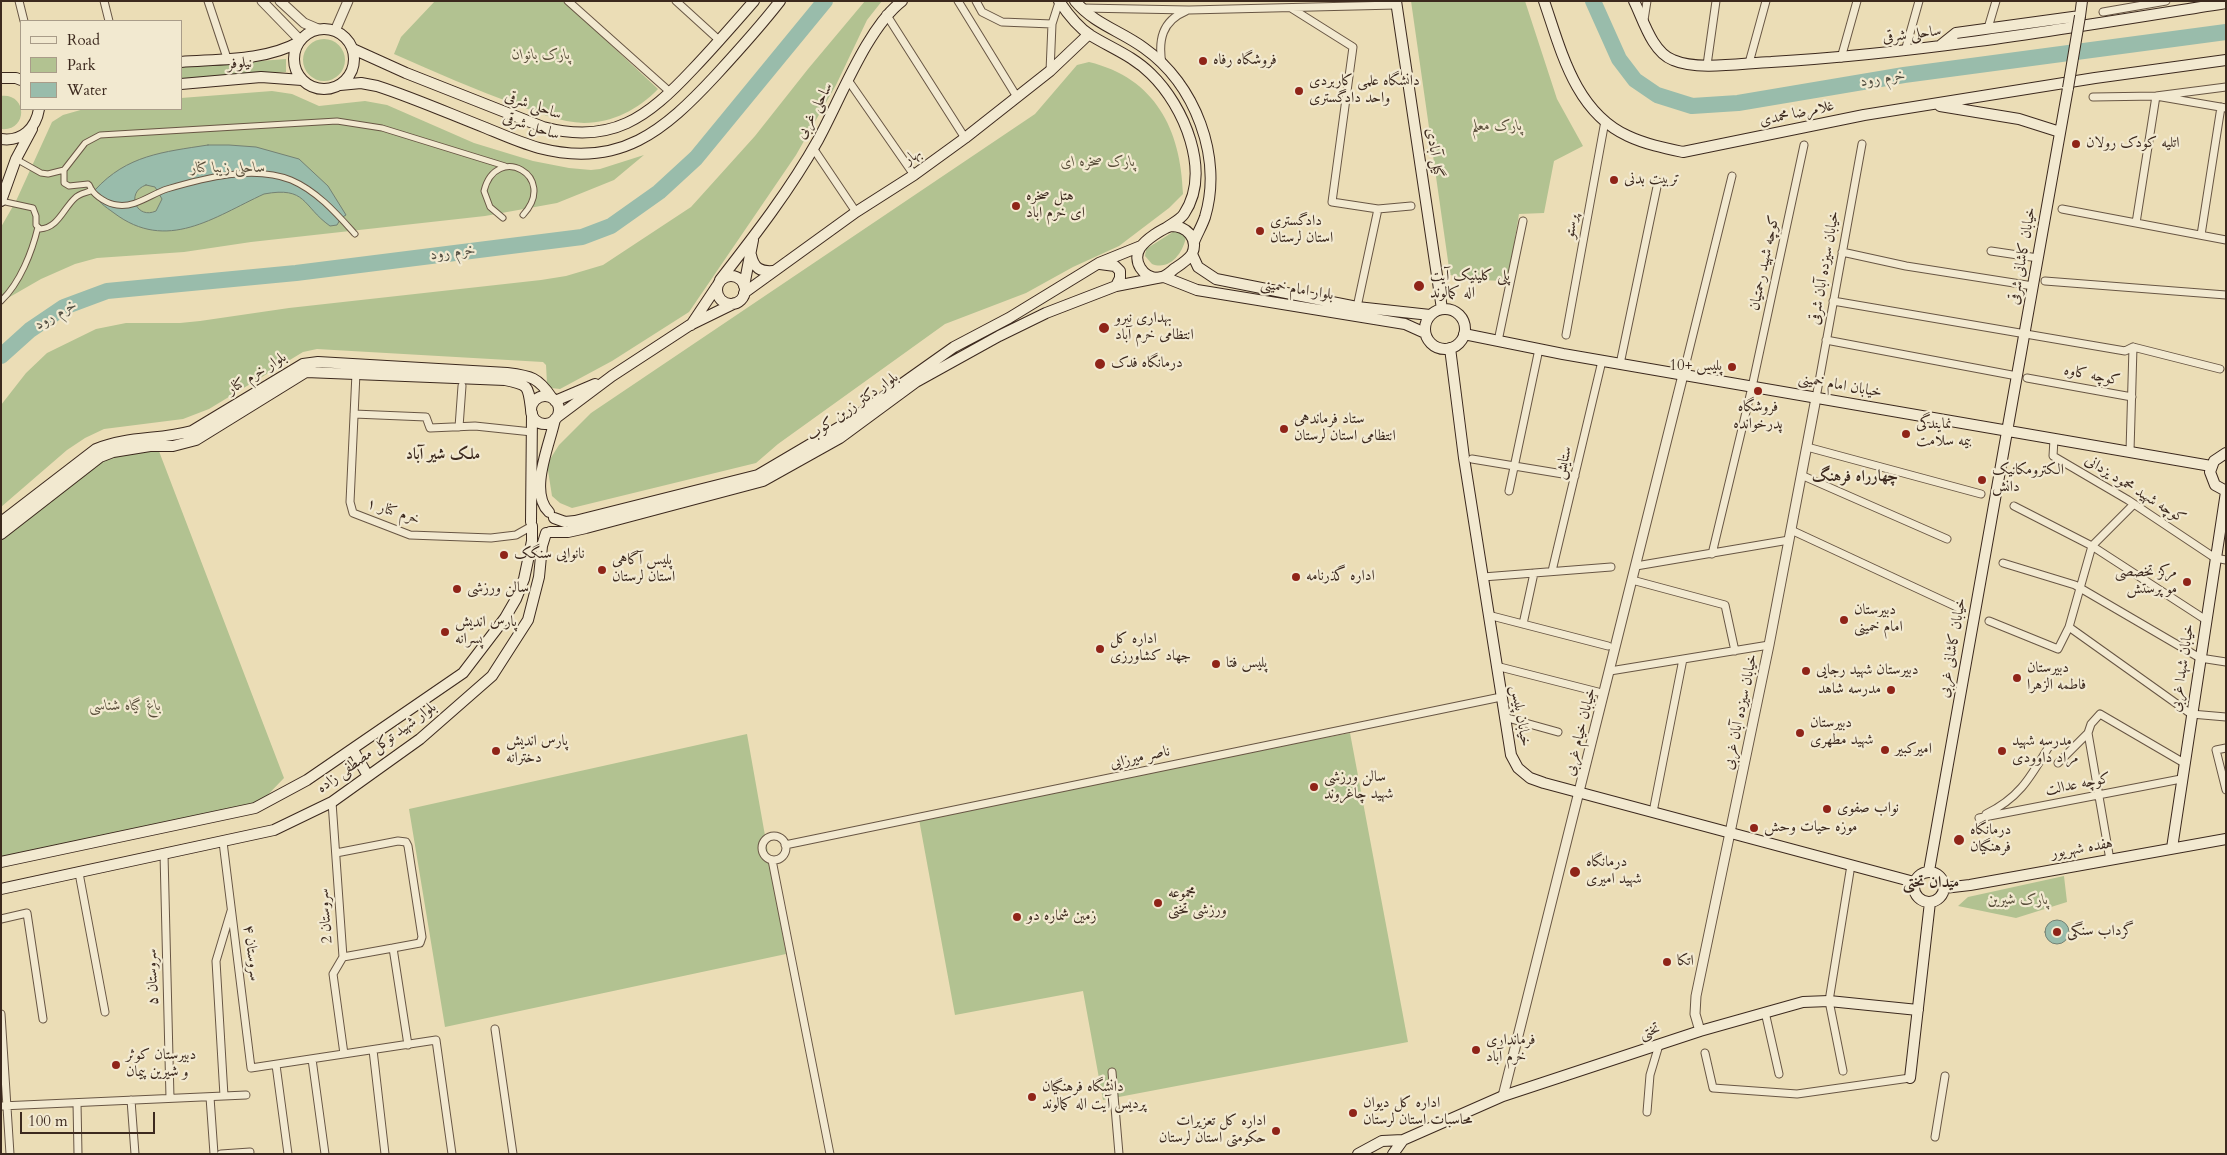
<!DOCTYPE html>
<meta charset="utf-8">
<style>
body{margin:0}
#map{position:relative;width:2227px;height:1155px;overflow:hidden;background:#ebddb6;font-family:Cardo,serif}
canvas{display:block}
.frame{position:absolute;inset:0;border:2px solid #3c291e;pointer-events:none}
.legend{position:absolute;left:20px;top:20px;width:162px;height:90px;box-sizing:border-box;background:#f2e9d0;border:1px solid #a99c89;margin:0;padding:6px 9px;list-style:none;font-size:15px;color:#3c291e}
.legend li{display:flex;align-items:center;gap:10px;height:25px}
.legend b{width:25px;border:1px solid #a99c89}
.scale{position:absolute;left:20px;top:1112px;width:135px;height:22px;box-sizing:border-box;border:2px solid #3c291e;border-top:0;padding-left:6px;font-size:15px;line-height:18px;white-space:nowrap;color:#3c291e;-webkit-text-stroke:4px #f2e9d0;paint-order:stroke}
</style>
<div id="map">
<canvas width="2227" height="1155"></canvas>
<div class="frame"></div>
<ul class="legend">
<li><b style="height:6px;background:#f2e9d0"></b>Road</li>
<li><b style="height:14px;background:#b2c291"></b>Park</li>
<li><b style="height:14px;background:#99bcab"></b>Water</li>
</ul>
<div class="scale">100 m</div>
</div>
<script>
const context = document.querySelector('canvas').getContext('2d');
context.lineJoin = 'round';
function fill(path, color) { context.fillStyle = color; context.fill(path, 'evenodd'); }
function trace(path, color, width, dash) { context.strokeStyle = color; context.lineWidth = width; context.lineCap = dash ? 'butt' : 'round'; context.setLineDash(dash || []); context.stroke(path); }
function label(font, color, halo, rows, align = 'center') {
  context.font = font + ' Cardo,Amiri,serif'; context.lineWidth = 4.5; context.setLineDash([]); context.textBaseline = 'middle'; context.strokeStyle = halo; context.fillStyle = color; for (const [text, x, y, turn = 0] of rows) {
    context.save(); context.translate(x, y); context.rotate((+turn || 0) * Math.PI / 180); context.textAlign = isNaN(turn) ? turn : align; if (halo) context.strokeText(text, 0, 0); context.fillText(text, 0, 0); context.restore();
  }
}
const green = new Path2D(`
 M435 1H564L658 89C639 109 612 123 584 123 560 122 539 113 517 105 476 90 435 72 394 54L401 37Z
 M865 1H882L867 20 836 85 796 155 689 312 612 361 560 389 551 388 547 383 546 365 543 362 334 350 317 349 303 352 209 409 183 419 104 429 85 438 67 450 1 507V405L26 373 47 353 96 329 126 323H180L200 321 289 308 541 280 566 276 603 265 691 207 755 136 808 69Z
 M1411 1H1525L1557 99 1583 146 1554 161 1544 213 1519 214 1508 281 1477 280 1450 275Z
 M303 60a21 21 0 1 1 42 0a21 21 0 1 1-42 0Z
 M286 59V72L181 80V67Z
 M1089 62C1155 78 1181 129 1183 194L1169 208 1119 246 1073 267 1026 293 945 324 778 444 756 463 572 508 560 503 552 496 547 464 559 445 591 413 1035 114 1077 65Z
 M272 91 292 94 319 106 365 101 387 105 474 143 533 161 569 168 591 170 600 169 644 155 614 180 557 203 485 216 251 242 184 252 97 258 75 264 41 279 1 302V227L16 201 52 122 63 115 84 109H181V98Z
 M1 96C28 93 28 132 1 129Z
 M1176 230 1186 236C1184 252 1170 271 1152 264L1145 256 1146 249Z
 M157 446 284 778 257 806 1 861V535L100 457Z
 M1350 733 1408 1042 1103 1100 1083 991 955 1015 918 814Z
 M747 734 786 954 445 1027 409 809Z
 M2064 876 2067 902 2016 918 1958 906 1968 897Z`);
const water = new Path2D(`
 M208 145H229L256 147 299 159 328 186 346 215 341 218 337 225 330 226C302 206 307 186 264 194 214 217 167 253 114 213 106 207 95 201 95 190 127 155 163 152 208 145ZM146 185 155 187 162 199 156 211C136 220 125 192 146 185Z
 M2045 932a12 12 0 1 1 24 0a12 12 0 1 1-24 0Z`);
const river = new Path2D(`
 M1593 1 1619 59 1635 80 1657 95 1692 106 1738 103 1904 75 2226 32
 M1 356 30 330 64 307 107 291 296 273 582 237 611 226 659 192 696 158 825 1`);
const pedestrian = new Path2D(`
 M16 159 41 173 48 174 64 170V183L69 186 88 184C90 185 90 187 91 189 96 197 108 204 117 205 135 208 151 194 167 189 204 178 254 165 291 180 317 191 337 214 355 234
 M64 170 85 143 100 135 337 121 382 128 505 166
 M1 201 33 208 36 216V225L40 229C58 228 63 209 75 198 80 193 87 193 92 190
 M503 218 490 207 484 191C496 142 559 176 523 215
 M1 301C20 283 32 252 38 227`);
const minor = new Path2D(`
 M19 1 24 21
 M104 1 109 21
 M208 1 227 58
 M568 1 670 92
 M676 1 720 41
 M958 1 1017 97
 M976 1 982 12 1002 22 1052 24
 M1082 8 1189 10 1396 5
 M1291 8 1353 47 1332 202 1378 209 1411 206
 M2103 12 2166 1
 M886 14 965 138
 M1644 20 1647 1
 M1988 28 1996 1
 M1905 51 1919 1
 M1841 58 1857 1
 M1749 63 1766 1
 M1162 64C1158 40 1162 21 1186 11
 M1707 65 1716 1
 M1050 71 1052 24 1059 2
 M848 80 914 175
 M2093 97 2156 96 2226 87
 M813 148 856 212
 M2062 209 2226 240
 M2136 223 2156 96 2226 108
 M2201 235 2221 107
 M1991 251 2038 258
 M1842 252 1906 266 2033 286
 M2045 281 2226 295
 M1833 301 2125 351 2133 347
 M1357 307 1378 209
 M1566 335 1605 121
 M1826 340 2017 376
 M1498 341 1523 221
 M1620 364 1658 182
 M356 373 350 502 353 513 410 535 491 538 516 535 532 526
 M1683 375 1732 176
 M2027 378 2132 397
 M1816 398 1862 144
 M354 414 426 417 430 428 475 426 532 432
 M459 427 462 386
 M2054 439 2053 456 2128 500 2215 558 2226 560
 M1807 447 1981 494
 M2130 451 2133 347 2220 369
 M1472 459 1575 476
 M1801 475 1947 539
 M1509 491 1539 349
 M2014 506 2092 546 2206 620
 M1791 530 1959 608
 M1712 554 1752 387 1804 145
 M2003 563 2075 585 2200 658 2226 662
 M1636 566 1789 540
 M1552 571 1602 361
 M1483 577 1611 567
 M1632 580 1725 605 1735 651
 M1488 615 1608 646
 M1989 621 2058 649 2069 627 2092 546 2134 504
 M1523 624 1534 573
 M2069 627 2191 714 2226 717
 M1496 666 1598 692
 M1610 671 1769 645
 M1504 717 1558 732
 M2226 748 2216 750 2226 790
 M2058 763 2088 733
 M332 802 343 957 333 974 344 1054
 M1653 812 1683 659
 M1986 814C2019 798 2030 778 2048 748
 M1979 818 2181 779
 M762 848a12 12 0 1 1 24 0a12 12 0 1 1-24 0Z
 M223 842 251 1068 436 1040 452 1154
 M785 845 1501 697
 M336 853 398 841 406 842 408 846 422 937 420 943 393 948
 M164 854 170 1098
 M772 860 830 1154
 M2110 860 2088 733 2091 724 2100 714 2184 763
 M79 873 105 1012
 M1 919 27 913 43 1019
 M343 957 393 948 408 1045
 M1765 1012 1779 1074
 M1 1014 10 1154
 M495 1029 513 1154
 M373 1050 385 1154
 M1705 1053 1713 1088 1797 1094 1910 1078
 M312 1059 325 1154
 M276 1065 288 1154
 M1843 1071 1829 1001 1851 865
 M1112 1072 1119 1154
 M224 1096 216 961 231 911
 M210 1097 214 1154
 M131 1100 135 1154
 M77 1103 78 1154
 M1 1106 246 1095
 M1647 1112 1650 1075 1659 1045
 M1935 1137 1945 1076
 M221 1154 250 1152`);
const tertiary = new Path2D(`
 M262 1 300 40
 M280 1 304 23 318 29
 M335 31 348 1
 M1700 1031 1695 1014 1696 996 1769 645 1816 398
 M1503 1096 1683 375`);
const secondary = new Path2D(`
 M1059 1C1067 13 1078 27 1090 35 1111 48 1133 56 1151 74 1184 106 1212 172 1184 214 1180 220 1171 224 1166 228
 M1075 1C1094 24 1121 31 1144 48 1195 84 1223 157 1205 217 1202 226 1197 234 1194 242
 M1396 1 1442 309
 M1544 1C1561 50 1575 112 1628 136 1645 144 1664 148 1683 152L1864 115 2095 78 2226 60
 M1634 1C1643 19 1652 52 1673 60 1698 71 1743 63 1771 62 1924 53 2075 27 2226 3
 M294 59a30 30 0 1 1 60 0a30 30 0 1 1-60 0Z
 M1941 45 1956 33 2080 16 2082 1
 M353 49 406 73 543 127C612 145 647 118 693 69 714 47 734 24 754 1
 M181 62C219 59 265 61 299 42
 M1 78H16L21 80
 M181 84 261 77 302 80
 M340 85 361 83 377 86C414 98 450 114 486 128 503 135 521 143 539 148 620 169 664 131 716 75 738 51 760 27 780 1
 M1940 106 2019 119 2060 132
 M1 139C22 142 36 128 39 109
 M1 201 16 159 32 129
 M1171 226C1186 226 1199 238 1192 254 1188 260 1180 265 1174 269 1169 273 1164 278 1158 278 1143 278 1132 261 1140 248 1146 239 1162 229 1171 226Z
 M1192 254 1198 267 1216 279 1357 307 1430 315
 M751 255C754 268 760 272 773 271
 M1100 264 1115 266 1120 271V278L1116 286
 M717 290a14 14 0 1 1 28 0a14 14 0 1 1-28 0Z
 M1164 277 1197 290 1405 324 1425 333
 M720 280C755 235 790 190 818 140 840 100 867 28 902 1
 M744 286 753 240
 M744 293 856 212 914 175 965 138 1050 71 1089 34
 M1425 329a20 20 0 1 1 40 0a20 20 0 1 1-40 0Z
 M691 325 717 286
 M1464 334 1563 354 2211 466
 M1450 348 1464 458 1511 755 1518 768 1530 778 1544 783 1914 882
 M531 410a14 14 0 1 1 28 0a14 14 0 1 1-28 0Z
 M555 401 595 384
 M556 418 612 376 690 325 735 303
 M2226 453 2214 461 2210 472 2215 485 2226 491
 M549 512C528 492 550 444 555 419
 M554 518 565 522 575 521 758 475 848 422 954 347 1009 318 1099 263 1141 246
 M1 522 96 449C127 436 160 440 192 431L303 364 318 362 507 373C531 376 538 377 552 398
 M531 522 532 413
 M550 532H568L586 528 763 481 840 438 916 382 999 336 1046 313 1116 286 1162 277
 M1 534 100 457 113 452 150 446H173L196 440 306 372 505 380C529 385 528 385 531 409
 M353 750 368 776
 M2172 848 2226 492
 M1 862 255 808 307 780 463 673 505 618 516 599 524 579 532 541V526
 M1929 871 2068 88
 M1914 887a15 15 0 1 1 30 0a15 15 0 1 1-30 0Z
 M1944 888 1970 885 2226 839
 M1 889 274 830 332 802 420 739 492 676 528 620 539 577 542 546 546 533
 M1910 1078 1930 902
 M1358 1154 1382 1141 1403 1140 1503 1096 1700 1031 1803 1002 1829 1001 1918 1010
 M1393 1154 1403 1140`);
const secondaryBridge = new Path2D(`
 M2068 88 2080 16`);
const markers = [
 [1203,61,5,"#8f2418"],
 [1299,91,5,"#8f2418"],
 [2076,144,5,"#8f2418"],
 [1614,180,5,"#8f2418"],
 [1016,206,5,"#8f2418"],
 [1260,231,5,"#8f2418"],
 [1419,286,6,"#8f2418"],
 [1104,328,6,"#8f2418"],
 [1100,364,6,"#8f2418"],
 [1732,367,5,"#8f2418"],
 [1758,391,5,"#8f2418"],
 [1284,429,5,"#8f2418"],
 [1906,434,5,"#8f2418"],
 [1982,480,5,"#8f2418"],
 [504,555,5,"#8f2418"],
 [602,570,5,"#8f2418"],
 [1296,577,5,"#8f2418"],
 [2187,582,5,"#8f2418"],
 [457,589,5,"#8f2418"],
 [1844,620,5,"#8f2418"],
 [445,632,5,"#8f2418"],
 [1100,649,5,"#8f2418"],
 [1216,664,5,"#8f2418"],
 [1806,671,5,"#8f2418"],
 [2017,678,5,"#8f2418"],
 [1891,690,5,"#8f2418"],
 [1800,733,5,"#8f2418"],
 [1885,750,5,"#8f2418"],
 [496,751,5,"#8f2418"],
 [2002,751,5,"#8f2418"],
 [1314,787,5,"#8f2418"],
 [1827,809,5,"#8f2418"],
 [1754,828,5,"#8f2418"],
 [1959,840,6,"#8f2418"],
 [1575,872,6,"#8f2418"],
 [1158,903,5,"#8f2418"],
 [1017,917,5,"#8f2418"],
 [2057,932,5,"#8f2418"],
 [1667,962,5,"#8f2418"],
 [1476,1050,5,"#8f2418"],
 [116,1065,5,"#8f2418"],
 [1032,1097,5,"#8f2418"],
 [1353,1113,5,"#8f2418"],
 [1276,1131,5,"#8f2418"]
];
const streetNames = [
 ["ساحلی شرقی",1912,35,-7],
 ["نیلوفر",240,64,-4],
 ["ساحلی شرقی",533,106,19],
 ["ساحلی غربی",815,111,-62],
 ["غلامرضا محمدی",1797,114,-12],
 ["ساحل شرقی",531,127,18],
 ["گیل آبادی",1434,153,81],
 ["بهار",913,157,-35],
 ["پرستو",1572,226,-80],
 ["خیابان کاشانی شرقی",2023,256,-80],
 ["کوچه شهید رحمتیان",1765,263,-78],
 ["خیابان سیزده آبان شرقی",1825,268,-80],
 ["بلوار امام خمینی",1297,290,9],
 ["بلوار خرم کنار",257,374,-32],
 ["کوچه کاوه",2092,376,11],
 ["خیابان امام خمینی",1840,386,10],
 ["بلوار دکتر زرین کوب",853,407,-35],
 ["ستایش",1564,463,-77],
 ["کوچه شهید محمود یزدانی",2135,490,32],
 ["خرم کنار ۱",393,512,18],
 ["خیابان کاشانی غربی",1953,648,-80],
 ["خیابان شهدا غربی",2183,668,-81],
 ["خیابان سیزده آبان غربی",1741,712,-78],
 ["خیابان پلیس",1520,716,80],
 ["خیابان خیام غربی",1581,732,-76],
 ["بلوار شهید توکل مصطفی زاده",377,748,-36],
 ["ناصر میرزایی",1140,758,-12],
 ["کوچه عدالت",2078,785,-11],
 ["هفده شهریور",2082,849,-10],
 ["سروستان 2",326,916,-94],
 ["سروستان ۴",251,953,83],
 ["سروستان ۵",153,977,-92],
 ["تختی",1650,1032,-18]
];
const parkNames = [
 ["پارک بانوان",541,56],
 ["پارک معلم",1497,127],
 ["پارک صخره ای",1098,163],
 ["ساحلی زیبا کنار",228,169],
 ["باغ گیاه شناسی",125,707],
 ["پارک شیرین",2018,901]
];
const poiNames = [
 ["فروشگاه رفاه",1213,61],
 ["دانشگاه علمی کاربردی",1309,82],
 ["واحد دادگستری",1309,99],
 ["اتلیه کودک رولان",2086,144],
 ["تربیت بدنی",1624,180],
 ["هتل صخره",1026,197],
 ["ای خرم اباد",1026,214],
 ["دادگستری",1270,222],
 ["استان لرستان",1270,239],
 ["پلی کلینیک آیت",1430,277],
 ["اله کمالوند",1430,294],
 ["بهداری نیرو",1115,319],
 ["انتظامی خرم آباد",1115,336],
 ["درمانگاه فدک",1111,364],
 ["پلیس +10",1722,367,"right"],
 ["فروشگاه",1758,408,"center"],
 ["پدرخوانده",1758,425,"center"],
 ["ستاد فرماندهی",1294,420],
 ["انتظامی استان لرستان",1294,437],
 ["نمایندگی",1916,425],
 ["بیمه سلامت",1916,442],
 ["الکترومکانیک",1992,471],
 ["دانش",1992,488],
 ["نانوایی سنگک",514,555],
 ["پلیس آگاهی",612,561],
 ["استان لرستان",612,578],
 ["مرکز تخصصی",2177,573,"right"],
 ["مو پرستش",2177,590,"right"],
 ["اداره گذرنامه",1306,577],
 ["سالن ورزشی",467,589],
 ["دبیرستان",1854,611],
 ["امام خمینی",1854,628],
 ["پارس اندیش",455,623],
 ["پسرانه",455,640],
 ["اداره کل",1110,640],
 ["جهاد کشاورزی",1110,657],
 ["پلیس فتا",1226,664],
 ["دبیرستان",2027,669],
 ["فاطمه الزهرا",2027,686],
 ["دبیرستان شهید رجایی",1816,671],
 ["مدرسه شاهد",1881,690,"right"],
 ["دبیرستان",1810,724],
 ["شهید مطهری",1810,741],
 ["پارس اندیش",506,742],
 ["دخترانه",506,759],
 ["مدرسه شهید",2012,742],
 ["مراد داوودی",2012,759],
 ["امیرکبیر",1895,750],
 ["سالن ورزشی",1324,778],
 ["شهید چاغروند",1324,795],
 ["نواب صفوی",1837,809],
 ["موزه حیات وحش",1764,828],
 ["درمانگاه",1970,831],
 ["فرهنگیان",1970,848],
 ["درمانگاه",1586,863],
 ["شهید امیری",1586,880],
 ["مجموعه",1168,894],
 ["ورزشی تختی",1168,911],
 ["زمین شماره دو",1027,917],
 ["گرداب سنگی",2067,932],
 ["اتکا",1677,962],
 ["فرمانداری",1486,1041],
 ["خرم آباد",1486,1058],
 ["دبیرستان کوثر",126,1056],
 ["و شیرین پیمان",126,1073],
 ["دانشگاه فرهنگیان",1042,1088],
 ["پردیس آیت اله کمالوند",1042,1105],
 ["اداره کل دیوان",1363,1104],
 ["محاسبات استان لرستان",1363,1121],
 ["اداره کل تعزیرات",1266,1122,"right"],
 ["حکومتی استان لرستان",1266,1139,"right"]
];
const waterNames = [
 ["خرم رود",1883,79,-9],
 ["خرم رود",453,253,-7],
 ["خرم رود",56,315,-30]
];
const neighbourhoodNames = [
 ["ملک شیر آباد",443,455],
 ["چهارراه فرهنگ",1855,477],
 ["میدان تختی",1931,883]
];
fill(green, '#b2c291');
fill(water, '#99bcab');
trace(water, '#748173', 1);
trace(river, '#99bcab', 16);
trace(pedestrian, '#685644', 7);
trace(minor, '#685644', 9);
trace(tertiary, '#685644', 11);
trace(secondary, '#3c291e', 12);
trace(pedestrian, '#f2e9d0', 5);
trace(minor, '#f2e9d0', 7);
trace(tertiary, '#f2e9d0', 9);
trace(secondary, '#f2e9d0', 10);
trace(secondaryBridge, '#3c291e', 12, []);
trace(secondaryBridge, '#f2e9d0', 10);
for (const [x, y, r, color] of markers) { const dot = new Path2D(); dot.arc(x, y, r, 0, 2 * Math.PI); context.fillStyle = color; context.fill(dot); trace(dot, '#f2e9d0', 2); }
label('15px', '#3c291e', '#f2e9d0', streetNames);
label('italic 15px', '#5a4f3b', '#f2e9d0', parkNames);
label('15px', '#3c291e', '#f2e9d0', poiNames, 'left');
label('italic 16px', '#534e41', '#f2e9d0', waterNames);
label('bold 16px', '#3c291e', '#f2e9d0', neighbourhoodNames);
</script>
